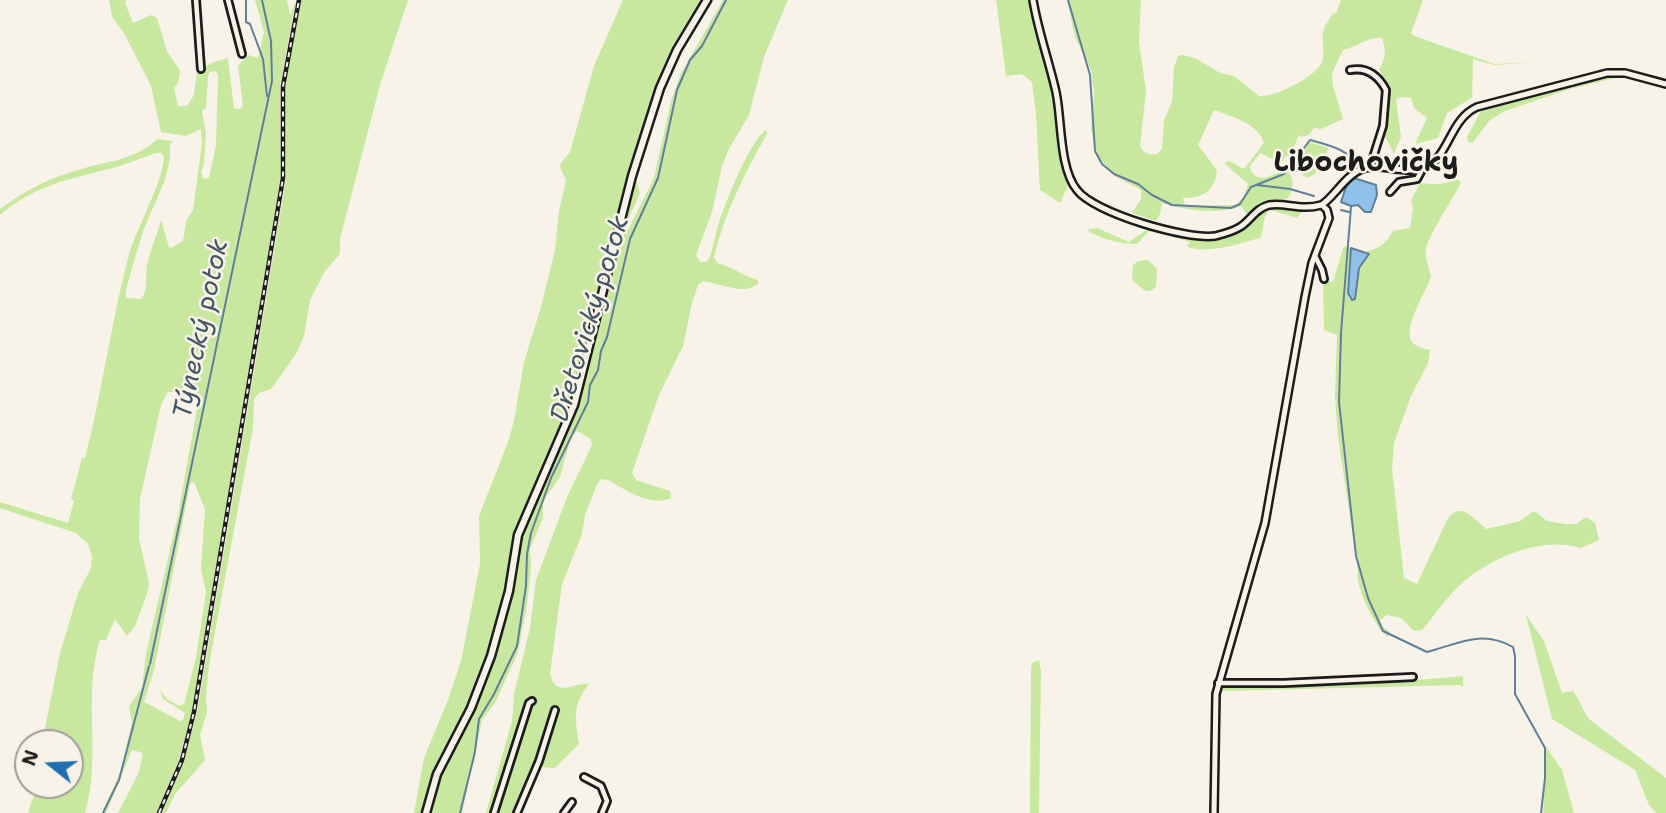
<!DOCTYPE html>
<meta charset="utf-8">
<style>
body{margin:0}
#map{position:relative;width:1666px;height:813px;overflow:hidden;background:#f7f3e8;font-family:"Shantell Sans",sans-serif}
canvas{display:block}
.north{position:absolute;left:14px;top:729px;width:70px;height:70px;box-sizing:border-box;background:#f7f3e8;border:2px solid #9f9d96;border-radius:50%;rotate:288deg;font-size:19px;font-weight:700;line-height:28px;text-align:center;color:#1c1c1c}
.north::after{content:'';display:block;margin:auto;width:24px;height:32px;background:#1f6fb2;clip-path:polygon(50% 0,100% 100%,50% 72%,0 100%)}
</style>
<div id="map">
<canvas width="1666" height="813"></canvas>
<div class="north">N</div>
</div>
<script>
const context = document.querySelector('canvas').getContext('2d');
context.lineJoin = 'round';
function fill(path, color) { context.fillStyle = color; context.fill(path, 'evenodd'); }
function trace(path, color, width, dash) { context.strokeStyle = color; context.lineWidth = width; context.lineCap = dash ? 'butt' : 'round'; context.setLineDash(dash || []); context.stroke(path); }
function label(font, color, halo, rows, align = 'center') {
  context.font = font + ' "Shantell Sans",sans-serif'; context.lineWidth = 5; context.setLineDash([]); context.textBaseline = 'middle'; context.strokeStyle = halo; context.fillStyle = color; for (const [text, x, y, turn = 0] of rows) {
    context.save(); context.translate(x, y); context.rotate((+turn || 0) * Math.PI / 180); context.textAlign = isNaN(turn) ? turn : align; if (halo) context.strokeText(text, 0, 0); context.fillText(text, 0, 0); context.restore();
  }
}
const built = new Path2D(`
 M296 0H301L287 74 285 99 286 179 197 713 179 776 162 813H157L179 759 192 712 281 178 279 99 282 73Z`);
const green = new Path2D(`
 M109 0H126L125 3 133 23 151 15 157 18 167 51 180 71 178 83 174 88 178 106H187L194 95 197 71 214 62 228 58 234 109H241L243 105 238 66 248 55 258 58 264 32 255 0H287L290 15 296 0 280 86 281 178 192 712 179 759 157 813H118L139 772 143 753 132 750 106 813H102L121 770 132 722 129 706 142 688 146 654 178 515 199 397 187 392H168L161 405 140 499 139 539 149 583 148 591 135 626 127 636 115 619 106 640H100C82 696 102 757 85 813H28L37 785H70V743H42L60 653 78 593 91 568 92 556 88 544 76 533 0 508V502L68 523 74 501 71 499 82 458H85C102 392 111 324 128 258 136 228 162 185 164 157L161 153H156C141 158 125 165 109 169 69 179 31 187 0 215V209C24 191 49 178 78 170 110 160 130 162 158 139L173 141 170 145V159L165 180 143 231 126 289V298L141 299C149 289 145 278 147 265 150 251 157 235 161 220L169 247 171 248 183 241 186 221 193 210 202 144 201 129 186 136 161 132 151 86 124 33 112 17ZM215 71 218 74 216 145 209 178 204 179 201 173 204 163 206 133 202 111 206 108 208 76 210 72ZM194 482 205 509 201 569 206 592 196 658 184 704 179 706 167 699 160 690 163 699 185 713 183 720 180 721 144 702 154 670 189 490 190 484Z
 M301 0H408L380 85 340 239V254L325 271 310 300 304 336 296 354 271 389 259 393 254 399 253 428 209 664 206 696 207 712 200 735 205 760 175 794 166 813H162L184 760 197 713 286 179 285 86Z
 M623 0H704L674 49 657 87 629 175 599 301 571 399 561 428 516 534 504 601 489 655 469 705 430 785 424 813H414L424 758 448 700 461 661 480 564 479 516 508 442 514 421 524 362 541 307 555 250 559 211 566 180 560 167 561 163 570 152 594 66Z
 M710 0H714L680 55 664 90 636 180 640 193 624 229 626 231 629 228 654 178 671 101 680 75 723 0H788L764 57 749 115 729 149 722 166 712 212 696 255 700 262H706L709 259C714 247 715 234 719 222 727 200 749 142 766 130L767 134C745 172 724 214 714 257L717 263C733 267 743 276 758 280V284C744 295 724 285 708 282L703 281 698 285 692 303 683 346 659 395 632 473 636 480 670 491 671 498C650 507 626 490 608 480L601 479 597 484 585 515 582 534 562 584 550 674C557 700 574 681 589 684 572 706 575 717 579 744L555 768 540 767C525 780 520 795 514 813H486L512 721 514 694 530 628 536 580 567 497 592 445 591 439 577 431 571 437 560 477 546 497 543 504V518L530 549 531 567 527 605 518 652 495 703 482 720 462 813H429L435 787 474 708 494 657 510 602 521 536 577 401 604 303 635 176 663 89 679 52Z
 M996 0H1033L1057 93 1067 165 1071 179 1060 203 1040 190 1036 114 1032 82 1022 74 1006 76Z
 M1067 0H1141L1139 42 1146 91 1140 146C1144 154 1149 155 1157 154L1162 149 1164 120 1172 102 1174 67 1178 56 1183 55 1197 59 1220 73 1234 76 1259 96C1274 98 1317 76 1322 62 1326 51 1320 39 1324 29 1325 24 1330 19 1332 14L1336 13 1341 0H1423L1411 33 1414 36 1495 64 1536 62 1495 65 1473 59 1472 99 1468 96 1470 99 1447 113 1438 138 1415 144 1427 118 1414 108 1411 98 1403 97 1396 99 1401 137 1394 154 1384 135 1388 86 1379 70C1386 58 1386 51 1382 38 1370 36 1356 47 1343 50L1332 73 1333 86 1343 119 1321 129 1314 128 1309 135 1301 137 1299 135 1291 154 1285 157 1283 162H1278L1260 153 1250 166 1251 171 1257 177 1264 178 1286 170C1291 175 1293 178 1292 186 1291 203 1282 201 1268 203 1260 204 1253 210 1247 214L1241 206C1222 215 1181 210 1162 203L1160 214 1156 221 1132 213 1141 199V190L1115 176 1098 157 1091 129 1094 91 1091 70 1075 37ZM1214 110C1232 117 1258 123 1264 143L1244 169 1229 161 1224 163 1248 184 1244 196 1236 205 1185 206 1183 198C1203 198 1215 191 1217 170L1198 145Z
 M1618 74 1632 76V79L1618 77 1570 89 1505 111 1490 120 1473 142 1469 143 1467 137 1482 109 1603 75Z
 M1309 142 1329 148 1315 174 1307 178 1291 166Z
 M1456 178 1461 182C1452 201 1431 231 1426 248 1424 258 1429 267 1431 276 1427 291 1399 332 1414 344 1418 347 1425 349 1430 350L1428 363 1411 396 1394 443 1392 468 1404 578 1417 584 1447 520C1460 500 1474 518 1486 529L1520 521 1532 512H1536L1547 521 1565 524H1576L1586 517 1595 523 1599 540 1581 548C1538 535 1482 561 1453 592 1442 604 1432 618 1422 630L1414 631 1401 618 1387 615 1380 620 1384 628 1390 632 1388 637C1375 628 1354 585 1358 570L1338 437 1335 396 1337 335 1324 330 1323 280 1333 282 1344 246 1351 248 1348 293 1349 298 1354 299 1359 268 1369 253 1366 251C1380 249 1386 243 1393 231L1410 228 1413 209 1411 200 1420 183C1433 184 1445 186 1456 178Z
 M1269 205 1305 208 1297 218 1271 210C1260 217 1266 228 1260 238 1237 244 1210 254 1187 247L1190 242 1153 231 1148 232 1137 244C1121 244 1100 239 1087 230L1097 228 1129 242 1146 230V228L1104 210 1195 237 1226 233Z
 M1148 260 1157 269 1156 287 1150 291 1144 290 1132 280 1133 265 1138 261Z
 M1526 615 1544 641 1562 693 1573 691C1580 700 1582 710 1589 719L1666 778V813H1656L1649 805 1635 770 1552 719Z
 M1039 660 1041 671 1039 813H1030L1031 668 1032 663Z
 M1463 676V687L1460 685 1221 691 1222 685 1406 681Z
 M1546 747 1562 770 1574 813H1543Z`);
const water = new Path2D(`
 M1354 178 1376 185 1377 195 1371 212H1365L1358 205 1351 206 1341 202 1347 184Z
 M1351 248 1369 254 1359 268 1355 299 1352 300 1348 293Z`);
const stream = new Path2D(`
 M246 0V22L250 24 263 59 267 96
 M1068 0 1090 75 1095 151 1102 164 1114 174 1138 184 1152 195 1172 205 1231 208 1240 204 1251 187 1284 174 1310 140C1328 145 1350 149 1358 168
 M1257 185 1290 189 1314 196
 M1351 207 1341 333 1339 402 1356 556 1368 598 1383 631 1427 652C1458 644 1481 629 1513 647L1515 656V694L1545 748V778L1541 813
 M1341 210 1349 212
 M150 664 272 81 271 41 262 0
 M103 813 119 780 149 666
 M460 813 475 752 479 719 494 694 517 646 526 586 527 554 531 533 551 478 588 402 590 385 598 370 601 351 607 337 630 239 658 178 677 90 690 60 702 46 726 0`);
const minor = new Path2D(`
 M196 0 201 69
 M228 0 242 54
 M1350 70C1366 67 1378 75 1386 90L1383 126 1370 167
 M1390 192 1399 182 1417 179 1423 168
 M1315 256 1322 270 1324 279
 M1218 683H1284L1413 677
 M584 777 601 786 607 801 602 813
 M494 813 529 703 532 701
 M517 813 539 761 555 710
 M564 813 572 802`);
const tertiary = new Path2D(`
 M1033 0C1038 31 1049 61 1056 92 1062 120 1059 168 1077 190 1094 213 1187 240 1215 236 1223 234 1232 232 1240 227 1250 221 1256 208 1269 205 1285 202 1301 211 1321 205 1331 201 1345 176 1360 170 1381 161 1406 177 1427 166 1449 156 1450 119 1477 107L1607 73H1625L1666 84
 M1214 813 1216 694 1265 523 1305 297 1312 263 1329 218 1327 210 1322 205`);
const secondary = new Path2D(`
 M426 813 437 774 471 708 491 656 509 591 518 535 574 405 632 176 660 88 677 50 707 0`);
const rail = new Path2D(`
 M159 813 182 760 194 712 283 178V86L299 0`);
const waterNames = [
 ["Dřetovický potok",591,319,-73],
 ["Týnecký potok",202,329,-78]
];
const quarterNames = [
 ["Libochovičky",1366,164]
];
fill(built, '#f5e2e3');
fill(green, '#c8e8a0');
fill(water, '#8fc1eb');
trace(water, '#617f98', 2);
trace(stream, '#617f98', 2);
trace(minor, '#1c1c1c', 10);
trace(tertiary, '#1c1c1c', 10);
trace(secondary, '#1c1c1c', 11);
trace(minor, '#f7f3e8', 4.5);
trace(tertiary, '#f7f3e8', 5);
trace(secondary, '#f7f3e8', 6);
trace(rail, '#1c1c1c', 4.5);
trace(rail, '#f7f3e8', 2, [5]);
label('italic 26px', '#445664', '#f7f3e8', waterNames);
label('bold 28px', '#1c1c1c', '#f7f3e8', quarterNames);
</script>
